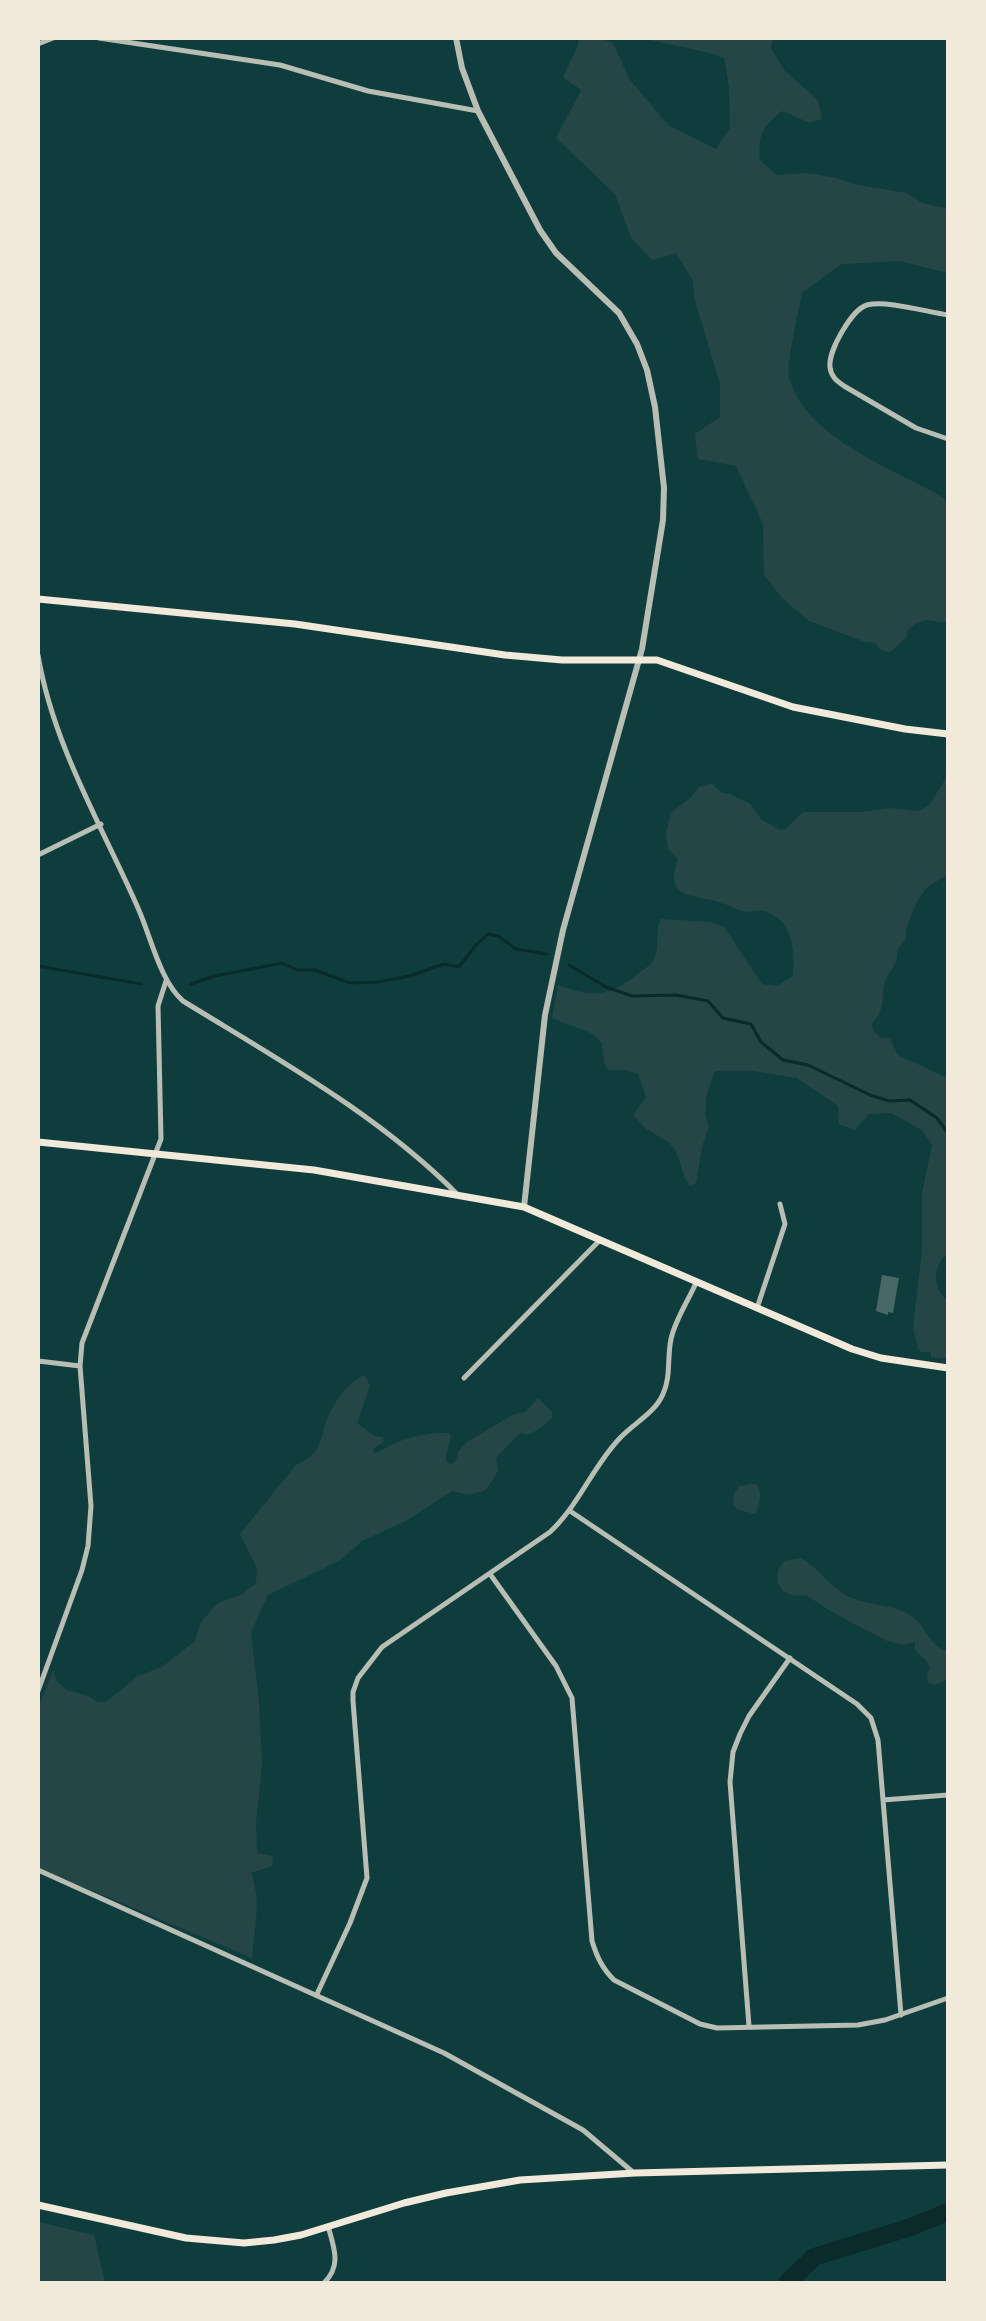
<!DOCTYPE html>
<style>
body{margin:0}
#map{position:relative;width:986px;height:2321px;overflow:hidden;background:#0f3d3e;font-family:"Archivo Narrow",sans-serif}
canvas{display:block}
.frame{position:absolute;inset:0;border:40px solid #f1e9da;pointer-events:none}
</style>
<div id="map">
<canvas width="986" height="2321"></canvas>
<div class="frame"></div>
</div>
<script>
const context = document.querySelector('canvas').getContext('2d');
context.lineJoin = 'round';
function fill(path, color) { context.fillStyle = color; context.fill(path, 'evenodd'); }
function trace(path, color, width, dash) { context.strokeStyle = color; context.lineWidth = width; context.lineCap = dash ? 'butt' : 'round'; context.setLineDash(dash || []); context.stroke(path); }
const green = new Path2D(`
 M579 38H599L613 43 630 80 669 126 716 149 730 128 729 86 724 58C698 48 670 46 644 38H773L771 48 784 70 818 100 822 119 810 123 782 111C762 127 758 135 760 160L777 175 808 173 837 178 853 184 907 193 922 203 948 209V273L899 261 841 264 802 293C799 308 786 366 789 377 804 438 895 469 944 498L948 509V623L926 620 915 624 908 630 906 638 890 652 881 650 875 643 865 642 809 621 783 599 764 575 763 524 736 466 698 459 695 434 720 417V384L694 297 693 281 676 253 652 260 631 238 615 194 556 138 581 90 563 77 578 46Z
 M948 755V875C940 879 932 883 925 890 917 899 904 927 906 939L897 950C899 965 887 972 884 986 882 1000 884 1012 872 1023L873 1031 881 1038 890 1039 898 1055 948 1078V1253C932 1265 932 1289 948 1301V1359L931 1357V1352H921L918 1349 913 1327 922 1250V1193L932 1145 922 1130 891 1113 869 1114 855 1130 839 1124 838 1106 797 1078 753 1071H715L707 1093 705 1114 709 1126 702 1147 696 1183 690 1186 685 1178 676 1151 668 1142 645 1128 633 1115 646 1097 638 1074 626 1070H608L604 1063 602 1043 591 1033 552 1018 558 985C591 997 605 998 634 977 639 972 649 967 653 961 661 947 654 932 661 919L712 922 724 927 762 984 777 986 793 976C795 953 793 921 767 912 759 909 750 913 742 911 734 909 727 904 719 902 690 894 664 898 678 859L668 849 666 833 671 813 690 798 699 787 711 783 722 793 730 794 750 804 762 820 780 830 785 829 803 812H862L890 808 919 811 929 805 945 780Z
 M365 1375 370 1386 357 1423 374 1436 383 1437 384 1442 373 1449 374 1453C382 1452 384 1448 391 1445 406 1437 435 1432 450 1433 452 1443 445 1450 446 1461L451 1464 456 1461 458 1452 467 1442 514 1414 525 1412 538 1398 552 1412V1418L541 1428 528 1435 520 1433 496 1458 498 1471 486 1490 469 1495 452 1491 406 1521 362 1541 339 1561 268 1595 251 1632 259 1702 262 1765 256 1823 257 1853 273 1856 272 1866 251 1873C262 1901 254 1928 252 1958L38 1868V1709L53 1670 57 1682 67 1690 89 1696 97 1702 107 1701 138 1676 162 1667 195 1641 201 1622 218 1603 241 1595 256 1583 257 1568 240 1534 296 1465C304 1461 312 1456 317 1449 321 1442 323 1432 325 1424 332 1405 346 1383 365 1375Z
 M750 1484H756C763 1493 759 1504 756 1514L738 1510 733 1504 734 1494 739 1486Z
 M800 1558C816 1565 827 1584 844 1594 866 1608 894 1601 915 1619 927 1628 929 1645 945 1650L948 1648V1679L934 1685 928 1683 927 1675 930 1667 927 1661 915 1650V1642L903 1645 887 1641 832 1612 806 1595 793 1596 783 1591 777 1582 778 1570 784 1561Z
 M38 2222 94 2235 105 2283H38Z`);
const stream = new Path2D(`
 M569 965 606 987 632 996 676 995 708 1001 723 1018 751 1024 761 1042 783 1060 808 1065 870 1095 889 1101 910 1100 937 1118 948 1133
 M38 966 141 984
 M191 984 215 976 282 963 297 970H315L350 983 378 982 410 976 444 964 459 967 475 946 488 934 498 936 516 949 547 954`);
const river = new Path2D(`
 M787 2283 814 2257 908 2228 948 2212`);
const building = new Path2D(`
 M882 1275 899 1278 893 1313 888 1312V1315L876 1311Z`);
const minor = new Path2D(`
 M99 38 280 65 368 91 478 111
 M38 44 53 38
 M948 315C927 312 886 300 867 305 852 309 828 351 830 367 831 377 837 381 844 386L916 428 948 439
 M38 655C53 745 102 826 138 908 151 937 160 981 183 1001 279 1060 379 1115 458 1195
 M38 855 101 824
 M757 1308 785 1224 780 1204
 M38 1361 80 1366
 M464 1378 600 1240
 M570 1511 857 1704 871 1718 878 1740 901 2015
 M490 1574 556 1666 572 1698 592 1941C597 1957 602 1968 614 1980L700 2024 717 2028 858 2025 885 2020 948 1998
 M38 1691 82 1570 88 1546 91 1506 80 1366 82 1343 161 1139 158 1006 166 981
 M883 1800 948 1795
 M38 1870 444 2053 583 2130 634 2173
 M317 1994 350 1923 367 1878 353 1701V1692L358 1678 382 1647 550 1532C579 1505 593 1466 620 1438 634 1423 655 1413 663 1394 671 1377 667 1358 671 1339 675 1320 688 1301 696 1283
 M749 2026 730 1782 733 1752 740 1734 749 1716 790 1658
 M324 2283C342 2265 334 2248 328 2226`);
const tertiary = new Path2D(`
 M456 38 462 68 478 111 540 230 556 253 619 313 637 344 647 370 655 407 664 488 663 520 642 649 563 930 545 1015 524 1207`);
const secondary = new Path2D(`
 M38 599 295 624 505 655 562 660H657L793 707 905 729 948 734
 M38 1142 314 1170 524 1207 852 1349 881 1358 948 1368
 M38 2205 186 2238 244 2243 274 2240 301 2235 404 2203 446 2193 520 2180 635 2173 948 2165`);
fill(green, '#244646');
trace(stream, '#0a2a2b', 3);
trace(river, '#0a2a2b', 18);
fill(building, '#486865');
trace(minor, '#b8beb3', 5);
trace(tertiary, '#b8beb3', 6);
trace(secondary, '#f1e9da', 7);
</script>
